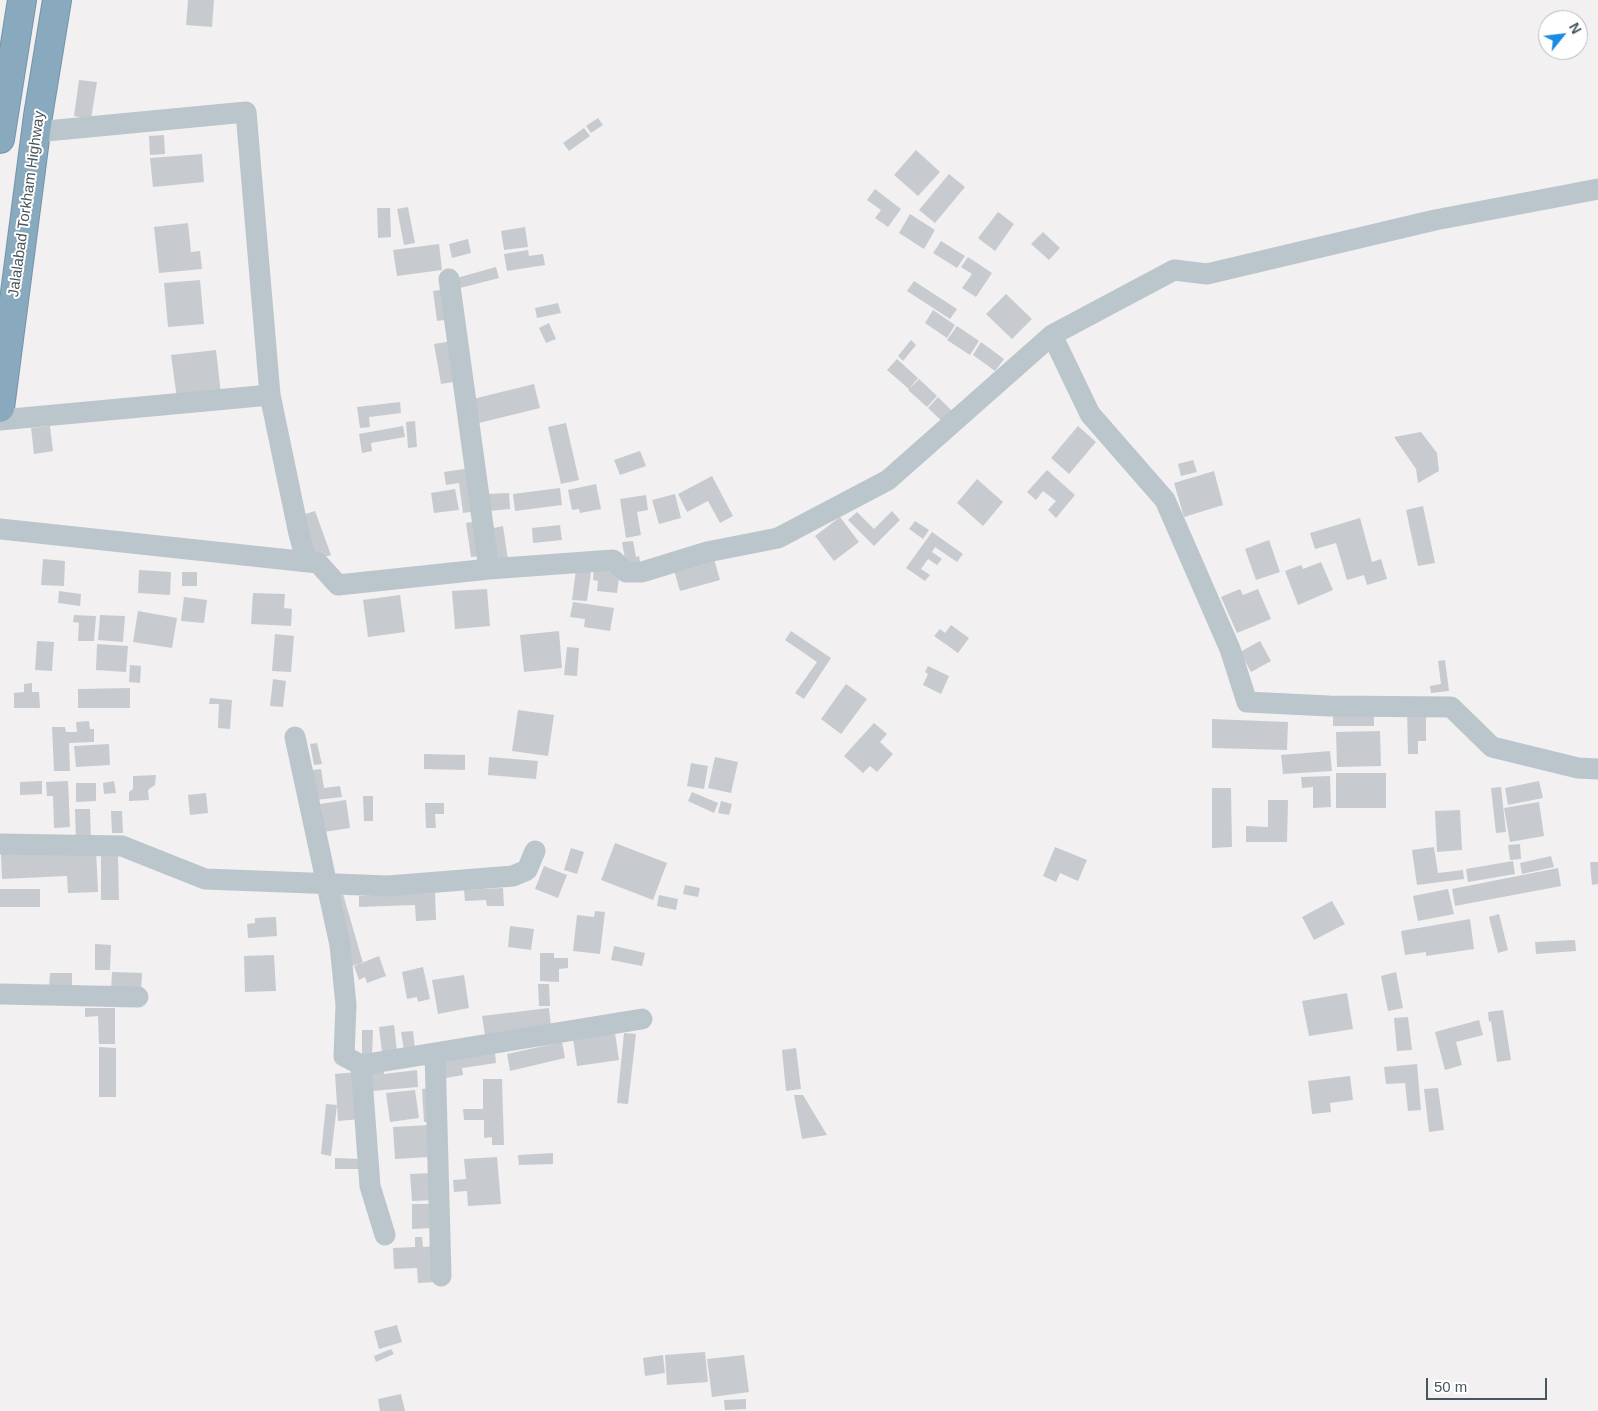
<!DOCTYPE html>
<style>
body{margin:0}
#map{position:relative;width:1598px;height:1411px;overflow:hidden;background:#f2f0f0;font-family:Arial,sans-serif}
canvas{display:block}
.north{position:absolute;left:1538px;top:10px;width:50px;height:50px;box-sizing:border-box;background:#fff;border:1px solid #b6bbbe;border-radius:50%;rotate:61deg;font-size:14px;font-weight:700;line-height:20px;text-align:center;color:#48565d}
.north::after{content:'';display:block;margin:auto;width:18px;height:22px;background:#1b8ce1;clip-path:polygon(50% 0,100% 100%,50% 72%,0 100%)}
.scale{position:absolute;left:1426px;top:1378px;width:121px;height:22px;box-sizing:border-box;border:2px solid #48565d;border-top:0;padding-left:6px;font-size:15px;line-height:18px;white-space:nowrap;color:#48565d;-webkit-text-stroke:4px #fff;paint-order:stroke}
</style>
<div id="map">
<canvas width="1598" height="1411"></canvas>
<div class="north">N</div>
<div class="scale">50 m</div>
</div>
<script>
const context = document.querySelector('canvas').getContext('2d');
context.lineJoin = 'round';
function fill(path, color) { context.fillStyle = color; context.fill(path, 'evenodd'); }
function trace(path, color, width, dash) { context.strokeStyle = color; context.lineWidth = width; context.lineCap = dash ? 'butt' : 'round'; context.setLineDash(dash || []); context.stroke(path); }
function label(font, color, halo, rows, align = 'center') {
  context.font = font + ' Arial,sans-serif'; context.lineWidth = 4; context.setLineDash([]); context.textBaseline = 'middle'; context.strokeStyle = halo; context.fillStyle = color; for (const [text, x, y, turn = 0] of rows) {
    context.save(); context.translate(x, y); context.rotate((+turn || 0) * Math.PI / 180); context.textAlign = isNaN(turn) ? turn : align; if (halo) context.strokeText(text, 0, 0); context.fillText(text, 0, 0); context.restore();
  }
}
const building = new Path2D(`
 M188 0H214L212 27 186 25Z
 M79 80 97 82 91 119 74 116Z
 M598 118 603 125 591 133 586 126Z
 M584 128 590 136 569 151 563 143Z
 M164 135 165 154 150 155 149 136Z
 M916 150 940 172 918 196 894 175Z
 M202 154 204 182 153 187 150 158Z
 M949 174 965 187 935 223 919 210Z
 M875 189 901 209 888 227 875 218 881 210 867 200Z
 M408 207 415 243 404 245 397 209Z
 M377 208H390L391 237 378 238Z
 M998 212 1014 224 995 251 978 238Z
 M910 214 935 230 924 249 899 233Z
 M188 223 191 252 200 251 202 269 159 273 154 227Z
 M525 227 528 247 504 250 501 231Z
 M1043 232 1060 248 1049 260 1031 244Z
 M468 239 471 253 452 258 449 244Z
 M941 241 965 256 957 268 933 253Z
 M439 244 442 270 397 276 393 250Z
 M528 250 529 256 543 254 545 265 507 271 504 254Z
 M968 257 992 273 976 297 962 288 972 274 961 267Z
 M496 267 499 278 456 289 453 279Z
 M200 280 204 324 168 327 164 283Z
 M914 281 957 309 950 319 907 291Z
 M447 289 451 319 437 321 433 291Z
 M1006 294 1032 319 1012 339 986 314Z
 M558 303 561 313 537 318 535 308Z
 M933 310 955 325 947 338 925 323Z
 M549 323 556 339 546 343 539 328Z
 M957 326 979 341 970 355 947 340Z
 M911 340 916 345 903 361 898 356Z
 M452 341 459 381 441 384 434 344Z
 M981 342 1004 359 995 371 973 355Z
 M216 350 221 394 177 399 171 355Z
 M897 359 918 378 909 389 887 370Z
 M919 379 937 396 927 407 908 390Z
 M534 384 540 408 479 423 473 399Z
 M938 397 956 415 946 425 928 408Z
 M400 402 401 413 369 417 370 427 360 428 357 407Z
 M415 421 417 447 408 448 406 422Z
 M566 423 579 480 561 484 548 427Z
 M50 426 53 451 34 454 31 428Z
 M403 426 405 437 371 443 372 451 362 453 359 434Z
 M1078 426 1096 442 1069 474 1051 458Z
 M1421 432 1437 453 1439 471 1418 483 1416 469 1394 437Z
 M640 451 646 466 620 475 614 460Z
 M1193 460 1197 472 1181 476 1178 464Z
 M471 468 477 511 463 513 459 483 446 485 444 472Z
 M1047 470 1075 495 1056 518 1048 510 1056 501 1043 491 1036 500 1027 492Z
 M1214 471 1223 505 1184 517 1174 483Z
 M712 476 733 516 720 523 708 501 687 512 678 494Z
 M977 479 1003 502 983 526 957 503Z
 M596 484 601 509 580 513 579 509 572 510 568 490Z
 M560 488 562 505 515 511 513 494Z
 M455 489 459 510 434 513 431 493Z
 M509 493 510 509 488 511 487 494Z
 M675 494 681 518 659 524 652 500Z
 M646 495 648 510 637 512 641 535 626 538 620 499Z
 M1423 506 1435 563 1418 566 1406 510Z
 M315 511 331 555 315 560 299 516Z
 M892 511 900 520 874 546 848 520 857 512 874 529Z
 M840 517 859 542 834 561 815 536Z
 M1360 518 1372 562 1381 559 1387 579 1367 585 1364 575 1347 580 1336 543 1315 549 1310 533Z
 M478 521 482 556 471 557 466 523Z
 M915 521 929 530 923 539 909 529Z
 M560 525 562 540 533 543 532 528Z
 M503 526 508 560 494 563 489 529Z
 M932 532 963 554 957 562 935 547 932 552 942 559 937 565 928 559 921 569 930 575 925 581 906 568Z
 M1269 540 1280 572 1256 580 1245 549Z
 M633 541 636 557 639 556 641 568 627 570 622 542Z
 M43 559 65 561 64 586 41 585Z
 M714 559 720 580 680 591 674 570Z
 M1321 562 1333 590 1298 605 1285 571 1301 565 1303 569Z
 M594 567 620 571 617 593 597 591 598 581 593 580Z
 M139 570 171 572 170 595 138 593Z
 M576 570 591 572 587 601 572 600Z
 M182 572H197V586H182Z
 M487 589 490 626 455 629 452 591Z
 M1240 589 1243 595 1258 589 1271 619 1237 633 1221 597Z
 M59 591 81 594 80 606 58 603Z
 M253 593 285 594 284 608 292 609 291 626 251 624Z
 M400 595 405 632 368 637 363 600Z
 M184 597 207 600 204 623 181 621Z
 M573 602 614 608 610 631 584 627 585 619 570 617Z
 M138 611 177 618 172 648 133 642Z
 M74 615 96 616 94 641H78L79 623 73 622Z
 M100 615 125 616 123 642 98 640Z
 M951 625 969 638 958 653 934 636 940 629 945 633Z
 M559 631 562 668 524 672 520 635Z
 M791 631 831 658 804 699 795 693 817 662 785 640Z
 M275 634 294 636 291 672 272 671Z
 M37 641 54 642 52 671 35 670Z
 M1260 641 1271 661 1251 672 1240 652Z
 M97 644 128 646 126 672 96 670Z
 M567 647 579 648 577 676 564 675Z
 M1445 660 1449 691 1431 693 1430 686 1441 684 1438 661Z
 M130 665 141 666 140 683 129 682Z
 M928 666 949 676 941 694 923 685 928 674 925 672Z
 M273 679 286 681 283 707 270 706Z
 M32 683V692H39L40 708H14V693L24 692V684Z
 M846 684 867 699 841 734 821 719Z
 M130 688V708H78V689Z
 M210 698 232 700 230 729 218 728 219 704H209Z
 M518 710 554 715 548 756 512 751Z
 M1407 711H1426V741H1418V754H1408Z
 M1333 716H1374V726H1333Z
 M1212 719 1288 722 1287 750 1212 748Z
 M89 721 90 729H94V742L69 743 70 771H54L52 727H65L66 732H77L76 722Z
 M874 723 887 734 880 742 893 754 877 772 870 766 863 773 844 756Z
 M1380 731 1381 766 1337 767 1336 732Z
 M317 743 322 764 314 765 310 744Z
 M109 744 110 765 76 767 74 746Z
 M1330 751 1332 771 1283 774 1281 755Z
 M424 754 465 755V770L424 769Z
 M489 757 538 761 536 779 488 775Z
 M715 757 738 762 731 793 708 788Z
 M691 763 708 766 704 789 687 786Z
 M321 769 324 788 340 786 342 797 316 800 312 770Z
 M1336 773H1386V808H1336Z
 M156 775 155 785 148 790 149 800 129 801V792L133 789V776Z
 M1330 776 1331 807 1313 808V787L1302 788 1301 777Z
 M42 781V794L20 795V782Z
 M68 781 70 827 54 828 53 796H47L46 782Z
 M114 781 116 793 104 794 103 783Z
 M1539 781 1543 798 1508 805 1505 788Z
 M76 783H96V801L76 802Z
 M1501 787 1506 832 1496 833 1491 788Z
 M1212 788H1231L1232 847 1212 848Z
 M692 792 718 803 714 813 688 801Z
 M206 793 208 813 190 815 188 795Z
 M363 796H373V821H364Z
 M346 800 350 828 324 832 320 804Z
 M1268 800H1288L1287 842H1246V826L1268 827Z
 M721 801 732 804 729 815 718 813Z
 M1539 802 1544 836 1510 842 1504 808Z
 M425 803H444V814H435L436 828H426Z
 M75 809H90L91 842H76Z
 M1460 810 1462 850 1437 852 1435 811Z
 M111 811H122L123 833H112Z
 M615 843 667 863 653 900 601 880Z
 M1520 844 1521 859 1510 860 1508 845Z
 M1055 847 1087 860 1078 881 1060 873 1056 882 1043 876Z
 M1434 847 1438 873 1463 870 1464 879 1417 885 1412 850Z
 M571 848 584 852 577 874 564 870Z
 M96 850 98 892 68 893 67 876 2 879 1 854Z
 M101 856H118L119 900H101Z
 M1551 856 1554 867 1522 874 1520 863Z
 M1513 861 1515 874 1468 882 1466 869Z
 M1590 862H1598V884L1592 885Z
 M544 866 567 875 558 898 535 889Z
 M1558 868 1561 886 1455 906 1452 889Z
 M685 885 700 888 698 897 683 894Z
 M503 888 504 906H487L486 900 465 901 464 890Z
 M0 889H40V907H0Z
 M1448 889 1454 914 1418 921 1413 896Z
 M435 893 436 920 416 921 415 905 359 907V896Z
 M343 894 363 963 351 966 332 897Z
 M659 895 678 899 676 910 657 906Z
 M1332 901 1345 924 1314 940 1302 917Z
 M595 911 605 912 600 954 573 951 577 915 594 917Z
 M1499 914 1508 950 1498 953 1489 917Z
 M276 917 277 936 248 938 247 924 255 923V918Z
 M1470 919 1474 949 1426 956V952L1405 955 1401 931Z
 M510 926 534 929 531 950 508 947Z
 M1575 940 1576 951 1536 954 1535 942Z
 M95 944 111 945 110 970H95Z
 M614 946 645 953 642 966 611 960Z
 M540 953H554V958H568V968L559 969V982L540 981Z
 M274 955 276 991 245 992 244 956Z
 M379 956 386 976 367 983 365 977 359 980 354 966Z
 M423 967 430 999 418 1002 417 997 407 999 402 972Z
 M112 972 142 973 141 993 111 991Z
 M1396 972 1403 1008 1388 1011 1381 976Z
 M50 973H72V988H49Z
 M464 975 469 1008 438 1014 432 980Z
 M538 984H549L550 1006H539Z
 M1347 993 1353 1029 1309 1036 1302 1001Z
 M85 1008H115V1044H99L98 1016 85 1017Z
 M549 1008 551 1027 485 1035 482 1016Z
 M1503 1010 1511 1060 1497 1062 1491 1021 1489 1022 1488 1012Z
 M1408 1017 1412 1050 1397 1051 1394 1018Z
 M1479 1020 1483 1035 1456 1042 1462 1065 1445 1070 1435 1032Z
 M394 1025 397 1052 382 1053 379 1027Z
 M362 1030H373L372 1057H362Z
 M413 1031 415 1049 404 1050 401 1032Z
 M615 1033 619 1060 577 1066 573 1039Z
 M624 1033 636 1034 628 1104 617 1103Z
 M562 1042 565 1058 510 1071 507 1054Z
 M99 1047 116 1048V1097H99Z
 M796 1048 801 1089 786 1091 782 1050Z
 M495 1053 496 1063 462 1068 463 1075 446 1078 444 1061Z
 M1417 1064 1421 1110 1408 1111 1405 1083 1386 1084 1384 1067Z
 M384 1066V1074L417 1070 418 1087 372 1091 369 1067Z
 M357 1072 361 1119 338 1121 335 1074Z
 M1350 1076 1353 1100 1330 1103 1331 1112 1312 1114 1308 1081Z
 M483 1079H502L504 1145H492V1137L484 1138V1120H464L463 1109H483Z
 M432 1088 434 1121 424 1122 422 1089Z
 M1438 1088 1444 1130 1429 1132 1424 1089Z
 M415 1090 419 1118 390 1122 386 1093Z
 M794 1095H803L827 1135 802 1139Z
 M326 1104 337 1105 331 1156 321 1154Z
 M429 1125 430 1157 395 1159 393 1127Z
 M553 1153V1164L519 1165 518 1155Z
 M497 1157 501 1204 468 1206 467 1191 454 1192 453 1180 466 1179 464 1159Z
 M335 1158 361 1159V1169H335Z
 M432 1173 434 1200 412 1201 410 1174Z
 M412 1204H432L433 1228 412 1229Z
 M415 1237H422L423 1247 434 1246 436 1282 418 1283 417 1268 394 1269 393 1248 415 1247Z
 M397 1325 402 1342 379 1349 374 1331Z
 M391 1349 394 1354 376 1362 374 1356Z
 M705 1352 708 1382 667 1385 665 1355Z
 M663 1355 665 1373 645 1376 643 1358Z
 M744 1355 749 1392 712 1397 707 1359Z
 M401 1394 405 1411H380L378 1399Z
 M746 1399V1409L725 1410 724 1400Z`);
const minor = new Path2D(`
 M36 132 246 112 270 395 299 534 307 562
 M449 279 489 569
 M1052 335 1174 270 1207 274 1435 220 1598 189
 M0 420 270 395
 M0 529 318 563 338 585 489 569 613 560 626 572H642L707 552 778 538 888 480 1052 335 1090 414 1165 500 1230 649 1247 702 1329 706 1451 707 1492 747 1578 768 1598 769
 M295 737 340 945 346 1005 344 1056 361 1065 370 1186 385 1235
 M0 844 122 846 205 879 388 886 513 876 527 870 535 851
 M0 994 138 997
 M435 1053 441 1276
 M361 1065 642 1019`);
const highway = new Path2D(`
 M0 139 22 0
 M0 408 38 116 57 0`);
const streetNames = [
 ["Jalalabad Torkham Highway",27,204,-82]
];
fill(building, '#c7cbcf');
trace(highway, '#7394aa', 30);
trace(minor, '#bbc6cc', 21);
trace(highway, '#88a9be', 28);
label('15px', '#48565d', '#fff', streetNames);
</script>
